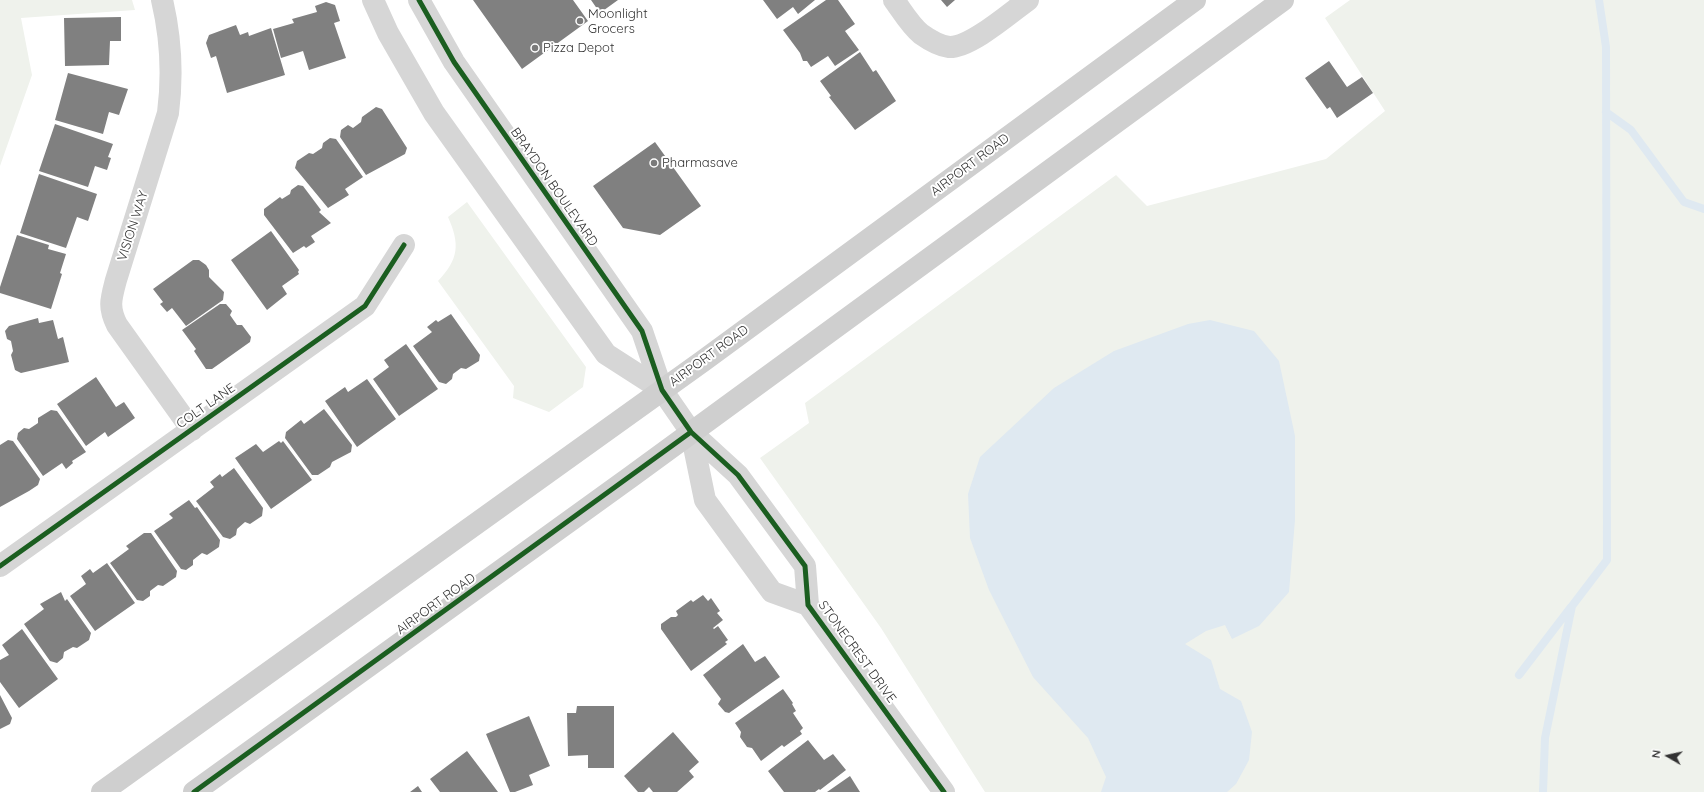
<!DOCTYPE html>
<style>
body{margin:0}
#map{position:relative;width:1704px;height:792px;overflow:hidden;background:#fff;font-family:Quicksand,sans-serif}
canvas{display:block}
.north{position:absolute;left:1648px;top:736px;width:40px;height:40px;-webkit-text-stroke:3px #fff;paint-order:stroke;rotate:279deg;font-size:11px;font-weight:700;line-height:16px;text-align:center;color:#323232}
.north::after{content:'';display:block;margin:auto;width:14px;height:18px;background:#323232;clip-path:polygon(50% 0,100% 100%,50% 72%,0 100%)}
</style>
<div id="map">
<canvas width="1704" height="792"></canvas>
<div class="north">N</div>
</div>
<script>
const context = document.querySelector('canvas').getContext('2d');
context.lineJoin = 'round';
function fill(path, color) { context.fillStyle = color; context.fill(path, 'evenodd'); }
function trace(path, color, width, dash) { context.strokeStyle = color; context.lineWidth = width; context.lineCap = dash ? 'butt' : 'round'; context.setLineDash(dash || []); context.stroke(path); }
function label(font, color, halo, rows, align = 'center') {
  context.font = font + ' Quicksand,sans-serif'; context.lineWidth = 4; context.setLineDash([]); context.textBaseline = 'middle'; context.strokeStyle = halo; context.fillStyle = color; for (const [text, x, y, turn = 0] of rows) {
    context.save(); context.translate(x, y); context.rotate((+turn || 0) * Math.PI / 180); context.textAlign = isNaN(turn) ? turn : align; if (halo) context.strokeText(text, 0, 0); context.fillText(text, 0, 0); context.restore();
  }
}
const green = new Path2D(`
 M0 0H132L135 10 21 18 32 75 0 166Z
 M1350 0H1704V792H985L881 628 760 458 809 423 805 403 1116 175 1147 206 1326 159 1385 111 1325 18Z
 M467 202 586 367 583 387 549 412 513 398 514 386 438 281C459 259 460 244 448 217Z`);
const water = new Path2D(`
 M1210 320 1254 331 1279 361 1295 436V520L1289 592 1259 626 1232 639 1225 625 1206 631 1185 644 1211 660 1220 689 1241 701 1252 732 1249 760 1236 784 1227 792H1101L1106 777 1088 738 1033 677 989 590 970 538 968 494 980 457 1054 388 1114 351 1188 324Z`);
const stream = new Path2D(`
 M1606 112 1631 130 1684 202 1704 209
 M1519 675 1571 607
 M1543 792 1545 738 1572 606 1607 560 1606 47 1599 0`);
const building = new Path2D(`
 M473 0H573L588 21 522 69Z
 M591 0H618L600 13Z
 M763 0H815L798 14 793 7 777 19Z
 M826 0H838L855 24 845 31 859 50 835 66 828 56 811 67 807 61H803L800 53 783 30Z
 M941 0H955L947 7Z
 M326 2 335 5 340 21 334 23 346 58 309 70 303 51 281 58 273 29 294 23 292 19 317 12 315 6Z
 M121 17V41H110L109 65 65 66 64 18Z
 M236 25 240 35 248 32 249 36 271 28 285 75 227 93 216 56 211 58 206 43 209 35Z
 M860 52 873 72 876 70 896 101 855 130 829 97 831 96 820 81Z
 M1329 61 1347 87 1362 77 1373 93 1337 118 1330 107 1327 109 1305 78Z
 M68 73 128 89 119 115 109 112 103 134 55 120Z
 M376 107 382 109 407 148 405 154 366 175 340 137 341 130 348 125 353 128 361 122 362 117Z
 M55 124 113 144 108 157 111 158 107 170 95 166 88 187 39 171Z
 M330 138 336 139 363 177 345 189 349 195 328 208 295 168 297 161 309 153 313 154 322 148 323 143Z
 M655 142 701 206 660 235 623 228 593 186Z
 M39 174 97 194 88 221 77 217 66 248 20 233Z
 M298 185 303 186 321 210 319 212 331 223 311 236 315 242 306 248 304 246 293 253 264 215V209L280 197 282 199 290 194 291 190Z
 M271 231 299 270 298 272 299 274 282 286 287 294 267 310 231 260Z
 M17 235 49 245 48 249 66 254 60 273 62 274 51 309 0 293V287Z
 M193 260H199L206 265 209 270V277L224 292 223 300 186 326 172 308 167 312 160 304 163 302 153 289Z
 M220 304H226L232 311 230 315 237 325H242L251 337 250 342 212 369H206L194 351 196 349 182 330Z
 M451 314 480 355 479 361 466 369 461 368 453 374 452 379 446 384 439 382 413 346 432 332 427 327 436 320 438 322Z
 M38 318 39 323 53 320 58 339 63 337 69 362 21 373 15 370 11 355 13 351 11 341 7 339 5 331 9 326Z
 M406 344 438 389 399 416 373 379 389 367 384 360Z
 M96 377 116 407 124 402 135 418 108 437 105 432 86 446 57 404Z
 M367 379 396 419 357 447 325 401 345 387 348 392Z
 M324 409 352 445 351 452 332 462 330 467 318 475H312L285 438 286 432 301 420 304 424Z
 M51 410 57 411 86 452 72 461 73 463 66 469 62 463 43 476 17 439 18 433 24 428 29 429 38 423V418Z
 M8 440 13 441 40 479 38 485 29 491 0 507V445Z
 M279 441 281 443 283 441 312 480 271 509 235 458 256 444 263 452Z
 M234 468 263 508 262 516 250 524 245 522 237 529 236 535 230 539 223 537 196 501 214 487 210 482 220 474 222 477Z
 M189 500 195 508 197 507 220 540 219 547 207 555 202 553 193 560V565L186 570 181 569 154 531 173 518 169 514Z
 M144 533H151L177 571 176 577 163 586 158 585 150 591V596L143 601 137 600 110 563 129 549 126 546Z
 M107 563 135 603 95 631 70 596 86 584 81 576 90 569 93 573Z
 M61 592 65 601 67 599 91 633 89 640 77 648 73 647 64 652 63 658 57 663 50 661 24 624 44 609 40 604Z
 M703 595 708 601 711 598 720 611 717 613 723 620 713 628 714 629 718 626 728 640 725 642 727 644 691 671 661 629V624L671 617H676L678 615 676 611 691 600 693 602Z
 M22 629 58 679 19 708 0 682V660L9 655 2 645Z
 M743 644 755 662 765 656 780 677 729 713 725 712 718 704 721 699 703 675Z
 M783 689 793 703 792 704 796 711 793 713 803 728 800 731 802 734 784 747 782 745 761 761 752 748 747 747 740 737 741 732 735 723Z
 M0 695 12 718 10 724 0 729Z
 M577 706H614V768H588V755L568 756 567 713H576Z
 M529 716 550 766 529 775 533 785 515 792H510L486 734Z
 M673 732 699 762 689 771 694 777 677 792H653L649 787 644 792H638L624 776Z
 M808 740 824 760 833 754 846 770 820 790 819 789 815 792H784L768 771Z
 M467 751 489 780 498 792H440L430 779Z
 M850 776 860 792H827Z
 M418 786 422 792H410Z`);
const street = new Path2D(`
 M162 0C171 38 173 74 168 113L116 280C111 299 108 307 117 325L192 430
 M373 0 388 33 434 113 606 354 662 390
 M419 0 454 62 642 331 662 390 691 432 738 475 805 566 808 605 944 792
 M894 0C902 11 910 25 921 34 928 39 940 46 949 47 970 48 1010 13 1028 0
 M691 432 705 500 772 592 808 605
 M0 566 365 306 404 245`);
const secondary = new Path2D(`
 M102 792 703 361 1195 0
 M194 792 632 476 1283 0`);
const cycleway = new Path2D(`
 M419 0 454 62 642 331 662 390 691 432 738 475 805 566 808 605 944 792
 M0 566 365 306 404 245
 M194 792 691 432`);
const markers = [
 [580,21,4,"#7a7a7a"],
 [535,48,4,"#7a7a7a"],
 [654,163,4,"#7a7a7a"]
];
const poiNames = [
 ["Moonlight",588,14],
 ["Grocers",588,29],
 ["Pizza Depot",543,48],
 ["Pharmasave",662,163]
];
const streetNames = [
 ["AIRPORT ROAD",970,165,-37],
 ["BRAYDON BOULEVARD",554,187,55],
 ["VISION WAY",133,226,-72],
 ["AIRPORT ROAD",709,356,-36],
 ["COLT LANE",206,406,-35],
 ["AIRPORT ROAD",436,604,-36],
 ["STONECREST DRIVE",857,652,54]
];
fill(green, '#eff2ec');
fill(water, '#dfe9f1');
trace(stream, '#dfe9f1', 8);
fill(building, '#808080');
trace(street, '#d6d6d6', 22);
trace(secondary, '#cfcfcf', 22);
trace(cycleway, '#1b5e20', 5);
for (const [x, y, r, color] of markers) { const dot = new Path2D(); dot.arc(x, y, r, 0, 2 * Math.PI); context.fillStyle = color; context.fill(dot); trace(dot, '#fff', 1.5); }
label('13px', '#323232', '#fff', poiNames, 'left');
label('13px', '#323232', '#fff', streetNames);
</script>
